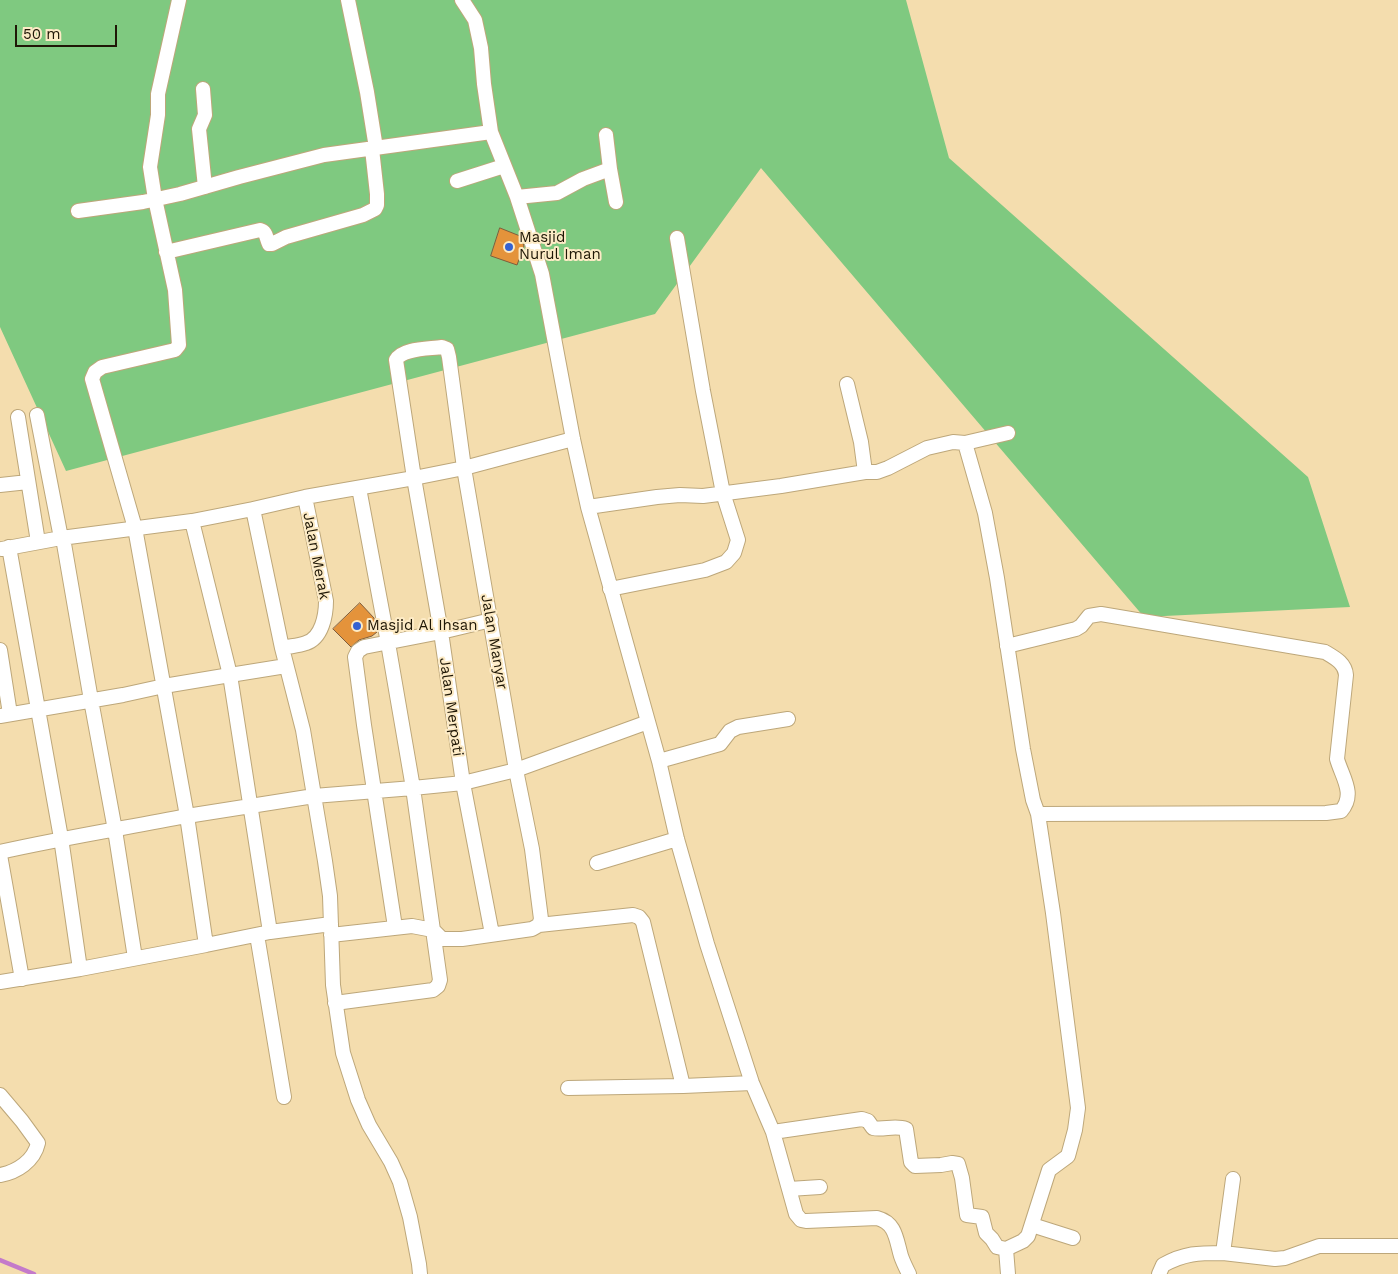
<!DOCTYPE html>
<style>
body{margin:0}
#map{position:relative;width:1398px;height:1274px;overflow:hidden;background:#f4ddae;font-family:"Work Sans",sans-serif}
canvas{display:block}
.scale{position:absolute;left:15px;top:25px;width:102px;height:22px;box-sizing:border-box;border:2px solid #1f1706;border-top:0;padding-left:6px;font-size:15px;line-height:18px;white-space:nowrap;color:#1f1706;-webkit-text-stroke:4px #fdebc6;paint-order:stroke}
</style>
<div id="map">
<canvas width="1398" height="1274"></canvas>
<div class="scale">50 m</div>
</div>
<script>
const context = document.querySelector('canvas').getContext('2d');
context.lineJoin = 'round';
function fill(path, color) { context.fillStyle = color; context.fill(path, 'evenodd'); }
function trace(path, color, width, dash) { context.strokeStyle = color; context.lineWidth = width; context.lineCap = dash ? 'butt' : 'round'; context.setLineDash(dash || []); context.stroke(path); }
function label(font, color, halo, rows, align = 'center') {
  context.font = font + ' "Work Sans",sans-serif'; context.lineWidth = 4; context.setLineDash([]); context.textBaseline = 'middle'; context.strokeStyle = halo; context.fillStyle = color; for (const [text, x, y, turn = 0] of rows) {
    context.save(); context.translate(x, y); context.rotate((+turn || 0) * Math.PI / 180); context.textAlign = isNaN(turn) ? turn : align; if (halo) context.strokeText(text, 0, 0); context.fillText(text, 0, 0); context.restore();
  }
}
const green = new Path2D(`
 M0 0H906L949 158 1308 477 1350 607 1144 617 761 168 655 314 66 471 0 327Z`);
const stream = new Path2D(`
 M0 1260 34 1274`);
const building = new Path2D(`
 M500 228 520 236 524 246 517 265 491 256Z
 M360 603 374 618 377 632 372 636 359 640 351 647 333 629Z`);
const minor = new Path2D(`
 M348 0 367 92 376 148
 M462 0 475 20 481 48 484 84 491 132 517 197 542 274 573 439 588 507 659 761 677 839 707 944 752 1083 773 1132 796 1214 801 1220 806 1221 877 1218C896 1223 896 1239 901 1256 903 1262 906 1268 909 1274
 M203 89 205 115 199 129 205 187
 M610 169 616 202
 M457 181 504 166
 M517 197 557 193 583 179 610 169 606 135
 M78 211 143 202 180 194 239 177 324 155 491 132
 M166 252 260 230C267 232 266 238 269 244H272L286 237 363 215 375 209 377 205V194L372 149
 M847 384 861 442 865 472
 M37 415 61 538
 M18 417 38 542
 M965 443 1008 433
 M0 485 28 482
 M588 507 657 497 680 495 703 496 781 486 865 472H877L888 468 927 448 953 442 965 443 985 513 997 578 1023 749 1033 800 1038 814 1053 913 1078 1108 1075 1130 1068 1156 1049 1170 1028 1236 1023 1241 1006 1249 1008 1274
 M63 538 91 700 115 830 135 958
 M9 547 61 838 80 969
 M2 549 61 538 192 521 253 509
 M610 589 705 570 726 562 734 553 738 540 723 493 703 391 677 238
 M1007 646 1076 629 1081 626 1089 616 1101 614 1325 652C1335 658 1345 663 1346 675L1337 759C1342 777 1356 794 1341 811L1326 813 1038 814
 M282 648C290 646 298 646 306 643 322 638 326 615 326 601L305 497
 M0 650 10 714
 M0 716 123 695 164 686 230 675 192 521
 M659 761 720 744 730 731 738 727 788 719
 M0 852C62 838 125 828 187 816L135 528 92 379 95 372 102 367 175 350 179 345 175 290 155 199 150 167 158 115V94L179 0
 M0 855 22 979
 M597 863 677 839
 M395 927 364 725 355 657 358 651 364 647 441 632 491 620
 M270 932 230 675 286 666
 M492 934 463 783 441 632 414 478 396 360C402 348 429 349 442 347L447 349 449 357 464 468 516 770 532 849 541 919 539 925
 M257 935 284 1097
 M331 935 412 926 433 930 442 939H462L532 929 539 925 633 915 639 917 643 922 683 1086
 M206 945 270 932 331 924
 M0 982 80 969 206 945 187 816 314 796 413 788 463 783 516 770 648 722
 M335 1003 433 990 438 986 440 980 413 788 388 643 359 488
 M568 1088 683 1086 752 1083
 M0 1095 22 1121 38 1143C34 1161 17 1172 0 1175
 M773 1132 862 1119 868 1121 873 1128C884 1130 895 1125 906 1129L911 1162 915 1166 941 1165 952 1163 958 1164 962 1178 967 1215 982 1217 986 1233 992 1239 997 1247 1006 1249
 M789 1189 820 1187
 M1032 1225 1073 1238
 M1223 1253 1275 1259 1285 1258 1319 1246H1398
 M420 1274 419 1264 410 1217 400 1182 391 1162 369 1125 358 1100 343 1053 333 985 330 896 325 861 303 730 282 648 253 509 305 497 414 478 464 468 573 439
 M1159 1274 1163 1265C1185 1253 1198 1253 1223 1253L1233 1179`);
const markers = [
 [509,247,5,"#3562d2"],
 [357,626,5,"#3562d2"]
];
const poiNames = [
 ["Masjid",519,238],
 ["Nurul Iman",519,255],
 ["Masjid Al Ihsan",367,626]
];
const streetNames = [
 ["Jalan Merak",316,556,79],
 ["Jalan Manyar",494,642,80],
 ["Jalan Merpati",451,707,82]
];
fill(green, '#7fc980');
trace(stream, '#c47aca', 4.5);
fill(building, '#e4933b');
trace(building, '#7f5d3c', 1);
trace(minor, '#bda77a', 16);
trace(minor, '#fff', 14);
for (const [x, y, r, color] of markers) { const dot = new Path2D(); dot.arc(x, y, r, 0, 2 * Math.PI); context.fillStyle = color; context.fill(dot); trace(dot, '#fdebc6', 2); }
label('15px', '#1f1706', '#fdebc6', poiNames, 'left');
label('15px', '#1f1706', '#fdebc6', streetNames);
</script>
